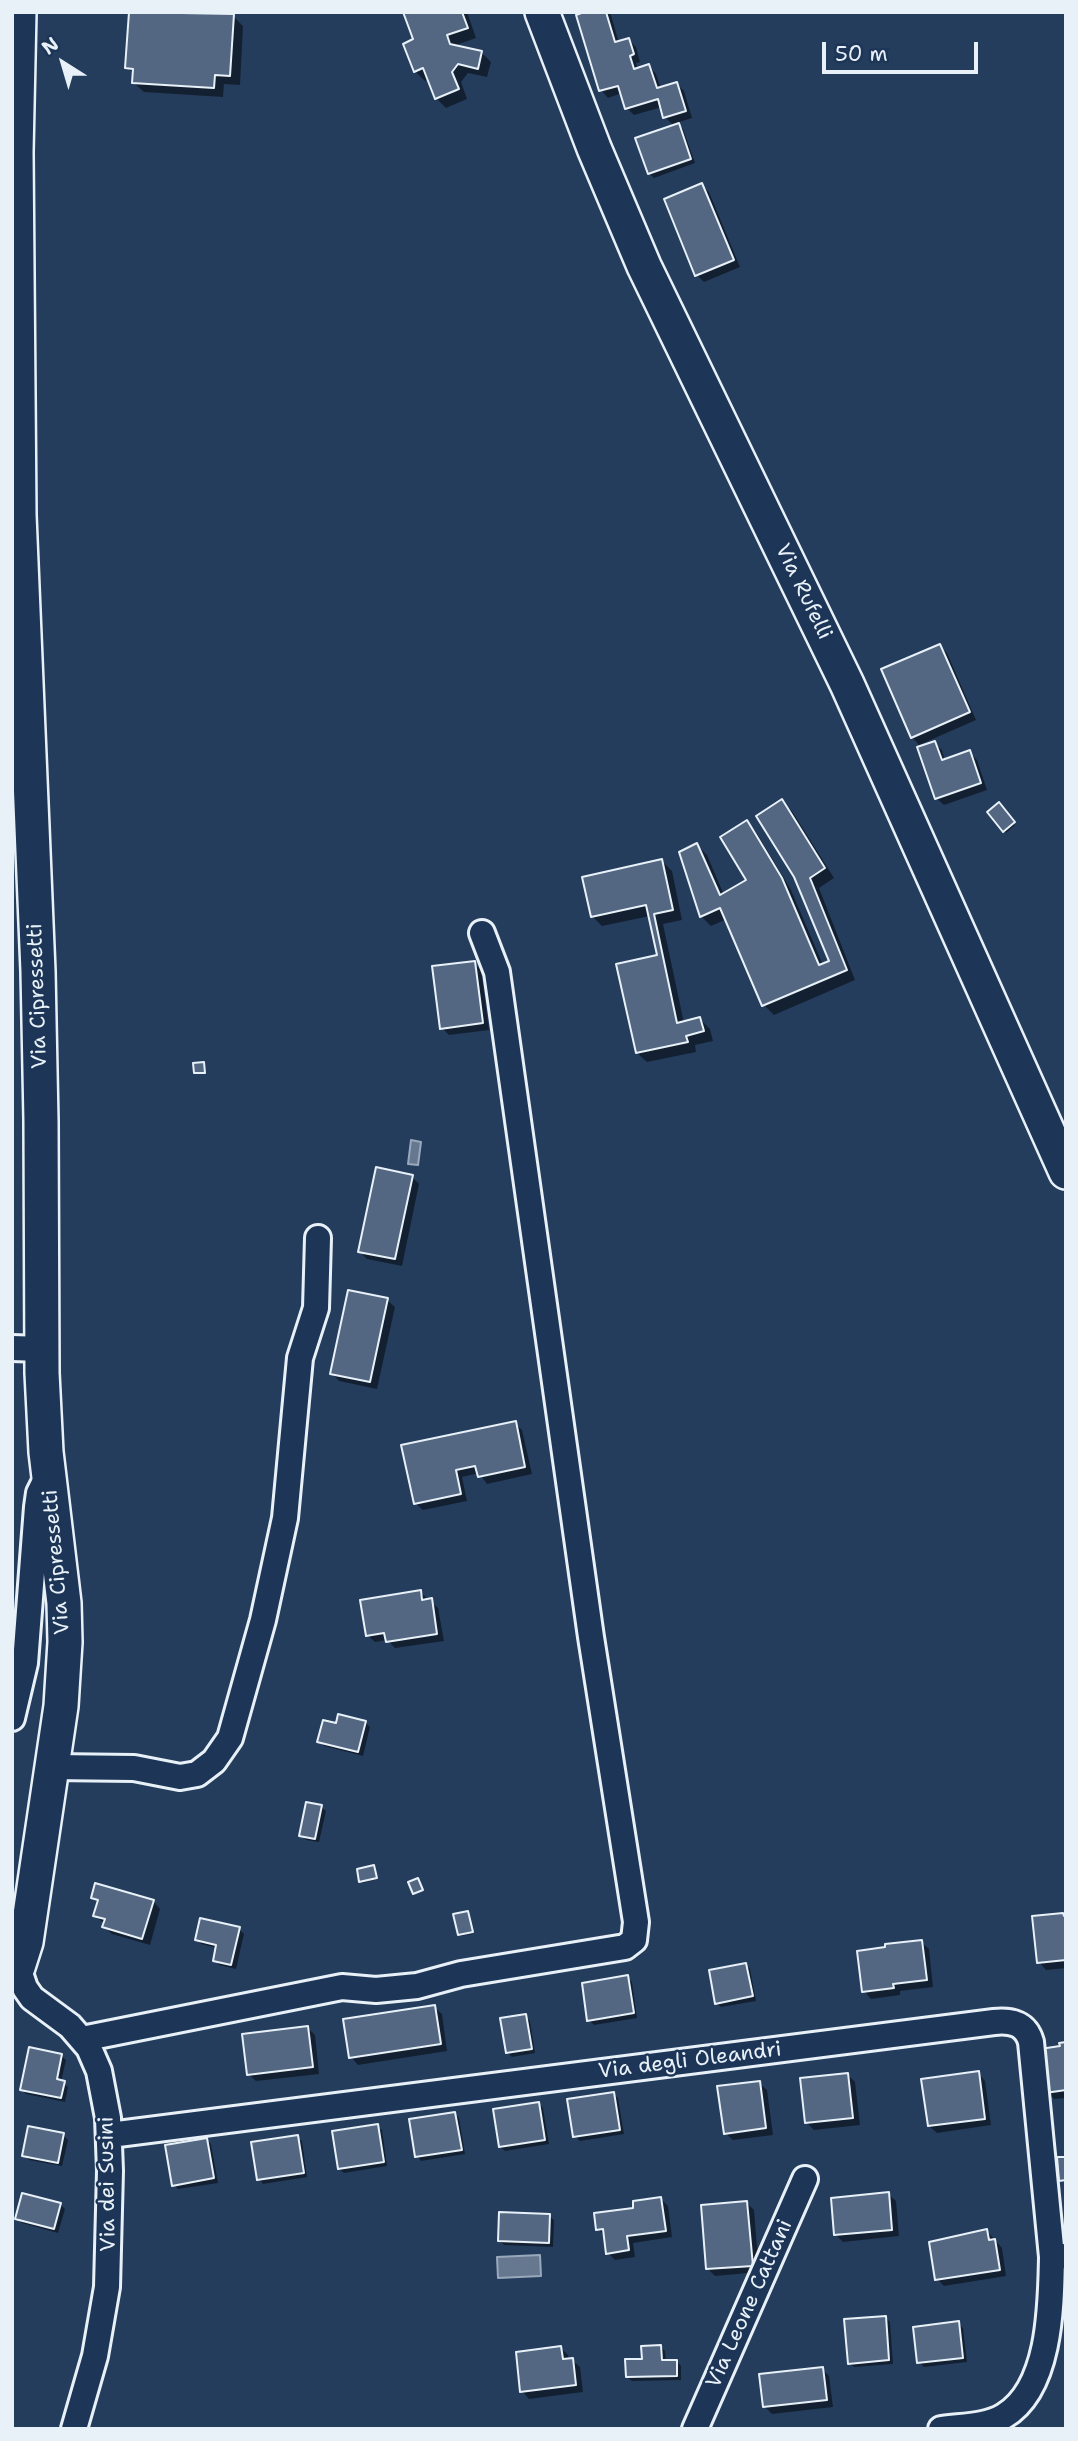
<!DOCTYPE html>
<style>
body{margin:0}
#map{position:relative;width:1078px;height:2441px;overflow:hidden;background:#253d5d;font-family:"Shantell Sans",sans-serif}
canvas{display:block}
.frame{position:absolute;inset:0;border:14px solid #e8f1f8;pointer-events:none}
.north{position:absolute;left:28px;top:28px;width:70px;height:70px;-webkit-text-stroke:5px #1d3557;paint-order:stroke;rotate:323deg;font-size:19px;font-weight:700;line-height:28px;text-align:center;color:#e8f1f8}
.north::after{content:'';display:block;margin:auto;width:24px;height:32px;background:#e8f1f8;clip-path:polygon(50% 0,100% 100%,50% 72%,0 100%)}
.scale{position:absolute;left:822px;top:42px;width:156px;height:32px;box-sizing:border-box;border:4px solid #e8f1f8;border-top:0;padding-left:9px;font-size:21px;line-height:24px;white-space:nowrap;color:#e8f1f8;-webkit-text-stroke:5px #1d3557;paint-order:stroke}
</style>
<div id="map">
<canvas width="1078" height="2441"></canvas>
<div class="frame"></div>
<div class="north">N</div>
<div class="scale">50 m</div>
</div>
<script>
const context = document.querySelector('canvas').getContext('2d');
context.lineJoin = 'round';
function fill(path, color) { context.fillStyle = color; context.fill(path, 'evenodd'); }
function trace(path, color, width, dash) { context.strokeStyle = color; context.lineWidth = width; context.lineCap = dash ? 'butt' : 'round'; context.setLineDash(dash || []); context.stroke(path); }
function label(font, color, halo, rows, align = 'center') {
  context.font = font + ' "Shantell Sans",sans-serif'; context.lineWidth = 5; context.setLineDash([]); context.textBaseline = 'middle'; context.strokeStyle = halo; context.fillStyle = color; for (const [text, x, y, turn = 0] of rows) {
    context.save(); context.translate(x, y); context.rotate((+turn || 0) * Math.PI / 180); context.textAlign = isNaN(turn) ? turn : align; if (halo) context.strokeText(text, 0, 0); context.fillText(text, 0, 0); context.restore();
  }
}
const water = new Path2D(`
 M411 1140 421 1142 418 1165 408 1164Z
 M540 2255 541 2276 498 2278 497 2257Z`);
const shadow = new Path2D(`
 M131 12 233 16 243 26 240 85 224 84 223 97 144 92 134 83 135 75 127 67Z
 M405 12H467L476 38 453 46 481 52 491 62 487 77 468 73 461 82 467 99 446 108 436 98 429 79 425 81 415 71 416 40Z
 M590 12H608L611 15 619 43 629 40 636 47 640 62 636 63 638 70 649 66 656 74 661 89 677 84 684 91 692 118 676 123 683 129 695 163 654 178 649 173 674 126 665 117 662 107 634 115 627 108 622 93 608 98 601 90Z
 M702 185 709 192 740 267 704 282 697 275Z
 M940 646 947 653 976 720 919 745 912 737Z
 M934 743 942 750 945 761 969 752 977 760 987 790 944 805 936 798Z
 M782 801 792 811 834 878 819 888 855 980 774 1015 764 1005 727 919 711 926 702 917 681 853 697 845 707 855 724 895 748 881 747 822 756 832 791 890 823 965 831 962Z
 M999 805 1015 825 1006 833 989 812Z
 M662 861 672 871 682 920 663 924 684 1023 700 1019 710 1029 713 1041 695 1045 696 1052 647 1062 637 1053 659 956 650 916 602 926 592 916Z
 M474 963 481 970 489 1030 449 1035 442 1028Z
 M412 1177 419 1184 402 1266 367 1259 359 1251Z
 M387 1300 395 1307 377 1389 339 1381 332 1373Z
 M515 1423 522 1430 532 1474 487 1484 479 1473 462 1477 467 1501 423 1510 415 1503 404 1447Z
 M420 1592 438 1608 444 1641 395 1648 387 1640 375 1642 367 1635Z
 M365 1722 370 1727 363 1756 324 1746 319 1742 337 1725Z
 M321 1807 326 1811 319 1842 306 1840 301 1835Z
 M374 1867 378 1879 363 1883 361 1881Z
 M93 1897 153 1901 160 1909 150 1945 112 1934 104 1927 105 1924 95 1916 99 1903Z
 M467 1913 473 1934 461 1936 459 1935Z
 M1066 1918V1968L1046 1970 1039 1962Z
 M239 1929 244 1934 236 1969 219 1965 215 1960 217 1948 201 1944 197 1939Z
 M921 1942 929 1949 933 1987 900 1991V1995L871 1999 864 1991Z
 M746 1965 750 1969 756 2001 721 2007 716 2003Z
 M627 1977 632 1982 637 2018 594 2025 589 2020Z
 M434 2007 442 2014 447 2051 358 2065 351 2057Z
 M525 2016 530 2021 535 2053 512 2057 507 2052Z
 M308 2028 315 2035 319 2074 256 2081 248 2074Z
 M1066 2044V2098L1054 2099 1047 2092 1062 2048Z
 M61 2055 66 2060 61 2082 68 2087 65 2102 26 2094 21 2089Z
 M978 2073 985 2081 991 2125 937 2133 929 2126Z
 M848 2075 855 2082 860 2125 814 2130 806 2122Z
 M759 2083 767 2090 773 2135 733 2140 725 2133Z
 M613 2094 618 2098 624 2134 580 2141 575 2136Z
 M539 2104 543 2108 549 2144 505 2151 500 2147Z
 M455 2113 459 2118 465 2154 421 2161 417 2156Z
 M377 2126 382 2130 387 2166 344 2173 339 2169Z
 M63 2135 68 2140 62 2166 29 2160 24 2155Z
 M297 2137 302 2141 307 2177 263 2184 259 2179Z
 M206 2139 211 2144 218 2183 178 2189 174 2185Z
 M888 2194 896 2201 899 2236 843 2242 836 2235Z
 M661 2199 668 2206 672 2237 633 2243 635 2257 615 2260 608 2253 605 2236 598 2229Z
 M747 2203 754 2210 759 2272 715 2276 708 2269Z
 M60 2204 65 2209 58 2233 22 2223 17 2219Z
 M549 2216 554 2220 553 2247 504 2245 499 2240Z
 M987 2231 1002 2248 1006 2276 944 2286 937 2279Z
 M885 2317 890 2322 893 2364 854 2367 849 2363Z
 M958 2323 963 2328 967 2362 924 2367 919 2362Z
 M661 2347 665 2351 666 2362 677 2361 681 2366V2380L632 2381 627 2377Z
 M561 2348 568 2355 569 2360H572L580 2367 583 2392 529 2399 522 2391Z
 M822 2369 829 2376 833 2407 772 2414 765 2407Z`);
const building = new Path2D(`
 M129 12 234 14 230 76 215 75 214 88 132 83 133 69 125 68Z
 M403 12H462L468 28 447 35 450 44 482 51 478 69 458 64 452 72 459 89 435 99 423 68 414 72 403 44 413 39Z
 M584 12H606L615 42 629 38 634 54 630 56 634 69 649 64 657 88 677 82 686 111 663 118 658 99 625 109 618 86 599 91 576 15Z
 M679 123 691 159 648 174 635 138Z
 M702 183 734 260 695 276 664 199Z
 M940 644 970 712 911 738 881 669Z
 M935 741 942 760 970 750 981 783 935 799 917 747Z
 M782 799 825 868 810 878 847 970 762 1006 720 908 700 917 679 852 697 843 720 895 746 880 720 837 747 820 782 878 819 965 829 961 794 877 756 816Z
 M999 802 1015 822 1003 832 987 812Z
 M662 859 673 910 654 914 677 1023 700 1017 704 1031 686 1036 688 1042 636 1053 616 964 657 955 646 905 591 917 582 877Z
 M475 961 483 1023 440 1029 432 966Z
 M204 1062 205 1073H194L193 1063Z
 M376 1167 413 1175 395 1259 358 1252Z
 M348 1290 388 1298 370 1382 330 1374Z
 M516 1421 525 1467 478 1477 475 1466 456 1470 461 1494 414 1504 401 1445Z
 M421 1590 422 1600 432 1598 437 1634 386 1642 384 1633 366 1636 360 1600Z
 M338 1714 366 1721 358 1752 317 1742 323 1720 336 1723Z
 M306 1802 322 1805 315 1839 299 1836Z
 M374 1865 377 1878 359 1882 357 1869Z
 M418 1878 423 1890 413 1894 408 1882Z
 M95 1883 154 1900 142 1939 102 1927 105 1919 93 1916 98 1900 91 1898Z
 M468 1911 473 1932 458 1935 453 1914Z
 M1063 1913 1064 1916H1066V1960L1037 1963 1032 1916Z
 M200 1918 240 1927 231 1965 213 1961 216 1945 195 1940Z
 M922 1940 927 1980 893 1984 894 1988 862 1992 857 1951 885 1947V1944Z
 M746 1963 753 1996 715 2004 709 1970Z
 M628 1975 634 2013 587 2021 582 1983Z
 M435 2005 441 2044 349 2058 343 2019Z
 M526 2014 532 2049 506 2053 500 2018Z
 M308 2026 313 2067 247 2075 242 2034Z
 M1066 2042V2090L1045 2093 1040 2049 1060 2046 1059 2043Z
 M29 2047 62 2054 57 2079 65 2081 61 2098 20 2090Z
 M979 2071 985 2119 928 2126 921 2079Z
 M848 2073 853 2118 805 2123 800 2078Z
 M760 2081 766 2128 724 2134 717 2086Z
 M614 2092 620 2130 573 2137 567 2099Z
 M539 2102 545 2140 499 2147 493 2109Z
 M455 2112 462 2150 415 2157 409 2119Z
 M378 2124 384 2162 338 2169 332 2131Z
 M28 2126 64 2133 58 2163 22 2156Z
 M298 2135 304 2173 257 2180 251 2142Z
 M207 2138 214 2178 172 2186 165 2145Z
 M1057 2157H1066V2180L1059 2181Z
 M889 2192 892 2230 834 2235 831 2198Z
 M22 2193 61 2203 54 2229 15 2219Z
 M661 2197 666 2231 627 2236 629 2250 606 2254 603 2229 596 2230 594 2213 633 2208V2201Z
 M747 2201 753 2266 706 2269 701 2205Z
 M499 2212 550 2214 549 2243 498 2241Z
 M987 2229 989 2240 995 2239 1000 2270 935 2280 929 2242Z
 M886 2316 889 2360 848 2364 844 2319Z
 M959 2321 963 2358 917 2363 913 2327Z
 M661 2345 662 2360H677V2376L626 2377 625 2359H642L641 2346Z
 M561 2346 563 2359 573 2358 576 2385 520 2392 516 2352Z
 M823 2367 827 2400 763 2407 759 2374Z`);
const street = new Path2D(`
 M12 1348 42 1349
 M12 1718 25 1663 37 1507 39 1493 45 1481
 M52 1767 134 1768 180 1777 197 1774 214 1761 230 1738 263 1620 285 1518 300 1358 316 1308 318 1238
 M18 1967 25 1988 32 1998 70 2026 89 2048 99 2071 108 2118 110 2171 107 2287 95 2356 74 2429
 M82 2039 342 1987 376 1990 417 1986 461 1974 625 1947 634 1940 636 1922 591 1637 497 972 482 933
 M110 2135 994 2022C1012 2020 1026 2024 1031 2042L1052 2257 1066 2256
 M695 2429 805 2179
 M941 2429C961 2426 986 2427 1004 2416 1051 2388 1051 2304 1052 2257`);
const secondary = new Path2D(`
 M542 12 594 148 644 266 847 684 1066 1172
 M12 1973 18 1967 26 1942 61 1706 65 1642 64 1603 46 1452 42 1373 41 1121 38 971 19 515 16 152 19 12`);
const streetNames = [
 ["Via Rufelli",803,592,64],
 ["Via Cipressetti",38,996,-92],
 ["Via Cipressetti",57,1562,-95],
 ["Via degli Oleandri",690,2061,-7],
 ["Via dei Susini",108,2184,-91],
 ["Via Leone Cattani",750,2304,-66]
];
fill(water, '#657890');
trace(water, '#99a8ba', 2);
fill(shadow, '#0007');
fill(building, '#536782');
trace(building, '#e8f1f8', 2);
trace(street, '#e8f1f8', 30);
trace(secondary, '#e8f1f8', 38);
trace(street, '#1d3557', 24);
trace(secondary, '#1d3557', 33);
label('21px', '#e8f1f8', '#1d3557', streetNames);
</script>
